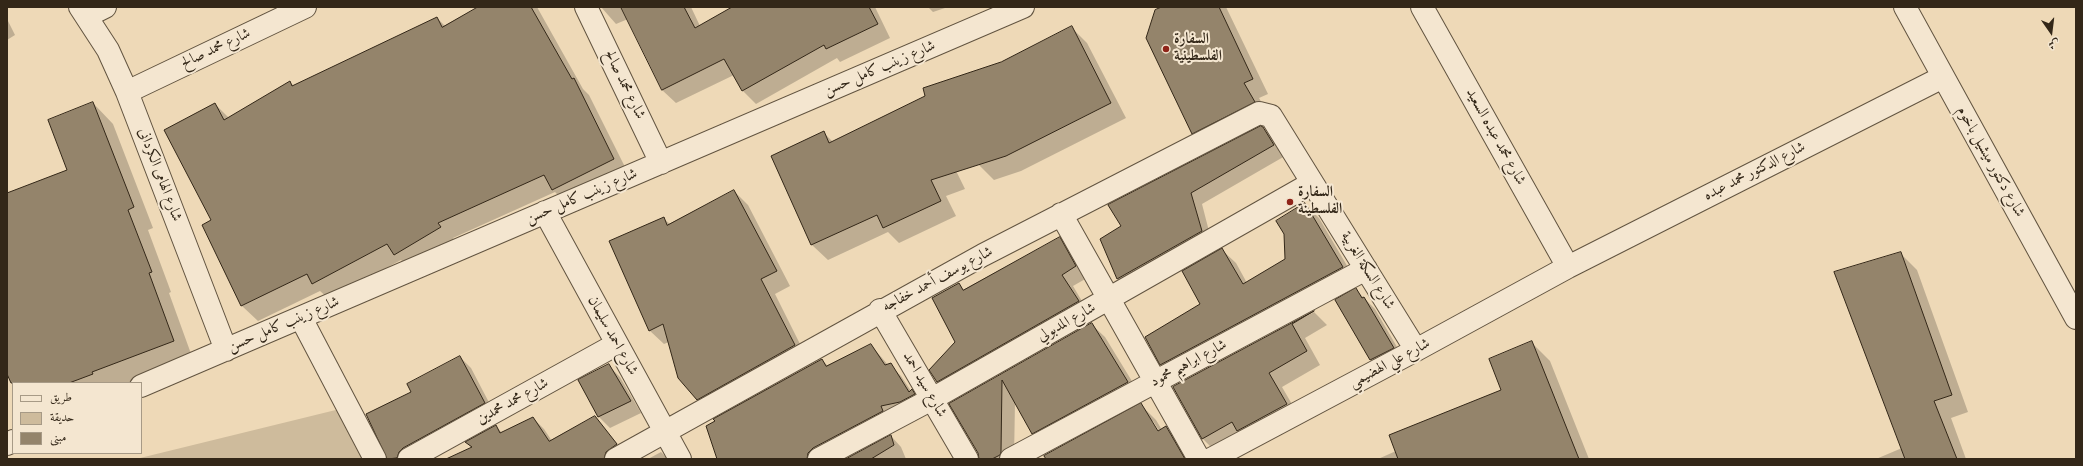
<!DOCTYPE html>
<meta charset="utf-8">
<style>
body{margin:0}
#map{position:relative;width:2083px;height:466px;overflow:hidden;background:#eed9b7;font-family:"IM FELL English",Amiri,serif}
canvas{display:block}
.frame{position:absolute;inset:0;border:8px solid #332718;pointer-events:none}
.legend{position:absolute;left:12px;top:382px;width:130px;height:72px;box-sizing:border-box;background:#f4e6d0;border:1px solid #a79a86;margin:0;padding:5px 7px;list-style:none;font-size:12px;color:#332718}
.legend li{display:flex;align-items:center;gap:8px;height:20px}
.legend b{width:20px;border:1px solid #a79a86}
.north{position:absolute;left:2031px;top:12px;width:40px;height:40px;-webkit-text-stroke:3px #f4e6d0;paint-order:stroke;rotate:166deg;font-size:11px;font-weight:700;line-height:16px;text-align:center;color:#332718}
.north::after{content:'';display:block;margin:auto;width:14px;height:18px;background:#332718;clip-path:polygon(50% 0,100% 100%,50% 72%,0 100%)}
</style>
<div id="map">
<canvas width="2083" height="466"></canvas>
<div class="frame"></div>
<ul class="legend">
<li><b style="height:5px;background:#f4e6d0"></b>طريق</li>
<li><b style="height:11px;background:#cebb9c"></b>حديقة</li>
<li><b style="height:11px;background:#94846b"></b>مبنى</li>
</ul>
<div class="north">ش</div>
</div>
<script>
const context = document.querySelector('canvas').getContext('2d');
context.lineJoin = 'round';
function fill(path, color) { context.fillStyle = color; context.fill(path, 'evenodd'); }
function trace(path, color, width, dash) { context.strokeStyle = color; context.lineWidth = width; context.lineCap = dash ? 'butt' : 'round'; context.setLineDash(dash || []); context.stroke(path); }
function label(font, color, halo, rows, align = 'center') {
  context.font = font + ' "IM FELL English",Amiri,serif'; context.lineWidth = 4; context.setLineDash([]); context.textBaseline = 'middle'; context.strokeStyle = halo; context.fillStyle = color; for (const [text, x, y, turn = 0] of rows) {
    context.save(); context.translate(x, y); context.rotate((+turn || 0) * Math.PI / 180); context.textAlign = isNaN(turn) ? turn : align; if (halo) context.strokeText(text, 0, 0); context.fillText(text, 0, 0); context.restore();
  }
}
const green = new Path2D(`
 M348 407 370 459H136Z`);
const shadow = new Path2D(`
 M480 7H537L583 89 589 95 629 175 568 205 555 192 453 238 456 243 410 270 401 260 329 299 320 291 258 321 242 306 204 225 213 221 215 104 229 118 290 82 294 86 437 18 445 26Z
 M601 7H691L700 26 734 7H875L890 38 840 62 837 58 756 104 743 91 734 75 676 103 662 90 628 19 616 24Z
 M928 7H948L933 12Z
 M1165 7H1226L1268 94 1259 98 1270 117 1208 148 1193 133Z
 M7 19 15 35 7 40Z
 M1072 28 1087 43 1126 118 1021 171 994 180 979 165 1002 63Z
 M93 103 113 124 153 228 148 230 171 292 169 293 194 362 136 383H13V386L7 370V194L68 170Z
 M930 118 965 189 946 196 956 216 899 243 888 232 828 260 812 245 772 156 823 132 833 142Z
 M1263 128 1274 139 1285 156 1202 204 1212 243 1129 290 1118 279 1101 239 1122 226Z
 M734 191 748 205 790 286 775 294 808 360 712 413 697 399 669 342 664 344 649 330 663 218 670 224Z
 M1305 204 1319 218 1356 281 1175 378 1161 364 1202 304 1222 250 1236 263 1247 283 1286 260Z
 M1059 238 1071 249 1087 278 1073 286 1089 313 949 393 937 381 956 342 959 284 964 290Z
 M1900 253 1917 270 1968 412 1951 418 1966 459H1876L1902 448Z
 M1356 290 1375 309 1404 359 1382 371 1371 360 1336 300Z
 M1314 312 1327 325 1305 338 1320 365 1282 387 1300 418 1216 452 1203 439 1174 387Z
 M1091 324 1105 337 1141 396 1046 447 1032 433 1015 402 1014 459H980L979 452 951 404Z
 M1532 343 1550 361 1589 459H1378L1396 451 1502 391Z
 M871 345 888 365H890L901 376 911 391 922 401 823 459H718L822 360 828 366Z
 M460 357 471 368 495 414 416 459H389L367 414 413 392Z
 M608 365 620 377 641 413 610 428 599 417 579 381Z
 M1141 405 1156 420 1162 430 1166 428 1181 443 1190 459H1047ZM1151 421H1153L1161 434 1160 435Z
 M595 417 627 456 622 459H481L467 443 496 426 502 433 533 418 544 429 552 441Z
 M891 436 901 447 906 459H848Z
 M661 452 668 459H648Z`);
const building = new Path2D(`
 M478 7H531L572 79 574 78 614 159 552 190 544 175 438 223 441 227 394 255 387 244 312 284 307 274 241 306 202 225 211 220 164 130 215 103 224 120 290 81 292 86 437 17 442 27Z
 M621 7H684L695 28 732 7H869L878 24 826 49 824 45 742 91 724 59 662 90Z
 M1162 7H1219L1253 79 1244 83 1255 102 1192 134 1146 38 1155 10Z
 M1072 26 1111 103 1006 156 931 180 941 201 883 228 877 215 811 245 771 156 824 131 829 143 925 96 923 88 1001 62Z
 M93 102 134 207 128 210 152 272 149 273 174 341 92 372 93 374 69 383H11L7 374V193L67 170 48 120Z
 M1261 126 1263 127 1274 145 1191 193 1202 231 1117 279 1100 239 1121 226 1108 205Z
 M734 190 777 271 761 279 795 345 697 400 678 378 663 324 649 331 609 241 664 217 667 225Z
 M1305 203 1343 267 1160 365 1145 337 1200 304 1182 271 1222 248 1243 284 1285 259 1284 234 1276 221Z
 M1060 237 1076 266 1062 275 1079 301 937 382 929 370 955 342 932 298 959 283 963 290Z
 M1901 252 1952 395 1934 401 1957 459H1905L1834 272Z
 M1356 288 1362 298 1364 297 1394 348 1370 360 1335 300Z
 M1314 311 1292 324 1307 351 1269 373 1287 404 1237 431 1232 422 1202 439 1173 387Z
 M1092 323 1128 382 1032 434 1002 380 1001 452 1000 455 992 459H979L978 453 949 404Z
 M1532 341 1579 459H1398L1389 435 1501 390 1489 359Z
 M871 344 885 365 891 363 909 392 912 389 915 394 900 402 881 406 883 411 813 448 808 453 807 459H717L706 426 715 421 713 419 822 359 826 366Z
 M460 356 485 403 403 448 399 452 397 458 387 459 366 414 411 392 407 384Z
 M609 364 631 401 598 417 578 380Z
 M1141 403 1158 431 1166 426 1185 459H1046L1044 456Z
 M595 416 617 444 606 452 604 459H446L472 447 465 442 496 425 500 433 533 417 549 441Z
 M891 435 894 445 871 459H846Z`);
const minor = new Path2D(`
 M80 7 108 50 127 92 226 350
 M586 7 661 163
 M1422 7 1568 267
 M1905 7 2076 318
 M87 16 105 7
 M127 92 305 7
 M545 212 680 459
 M1061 214 1199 459
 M880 310 967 459
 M301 318 375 459
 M141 386 1023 7
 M7 444 13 441
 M409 459 617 344
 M616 459 983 255 1259 113 1271 116 1416 350
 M819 459 932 399 1312 183
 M1011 459 1366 269
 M1211 459 1416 350 1568 267 1943 77`);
const markers = [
 [1166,49,4,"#8f2418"],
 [1290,202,4,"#8f2418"]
];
const poiNames = [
 ["السفارة",1174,40],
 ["الفلسطينية",1174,57],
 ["السفارة",1298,193],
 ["الفلسطينة",1298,210]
];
const streetNames = [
 ["شارع محمد صالح",216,49,-25],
 ["شارع زينب كامل حسن",880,69,-23],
 ["شارع محمد صالح",624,85,64],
 ["شارع محمد عبده السعيد",1495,137,61],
 ["شارع دكتور ميشيل باخوم",1990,162,61],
 ["شارع الدكتور محمد عبده",1755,172,-27],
 ["شارع الهامى الكردانى",159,175,69],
 ["شارع زينب كامل حسن",582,197,-23],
 ["شارع السكة الغربية",1367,271,58],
 ["شارع يوسف أحمد خفاجه",938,280,-28],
 ["شارع المدبولي",1067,323,-29],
 ["شارع زينب كامل حسن",284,325,-23],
 ["شارع احمد سليمان",612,336,61],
 ["شارع ابراهيم محمود",1189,364,-28],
 ["شارع علي الهضيمي",1390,364,-28],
 ["شارع سيد احمد",924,385,60],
 ["شارع محمد محمدين",513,402,-29]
];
fill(green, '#cebb9c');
fill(shadow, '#0003');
fill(building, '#94846b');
trace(building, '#332718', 1);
trace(minor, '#625440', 24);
trace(minor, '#f4e6d0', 22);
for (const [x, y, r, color] of markers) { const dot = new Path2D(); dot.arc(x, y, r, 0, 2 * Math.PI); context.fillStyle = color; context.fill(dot); trace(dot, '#f4e6d0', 1.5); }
label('bold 15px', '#332718', '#f4e6d0', poiNames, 'left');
label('15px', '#332718', '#f4e6d0', streetNames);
</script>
